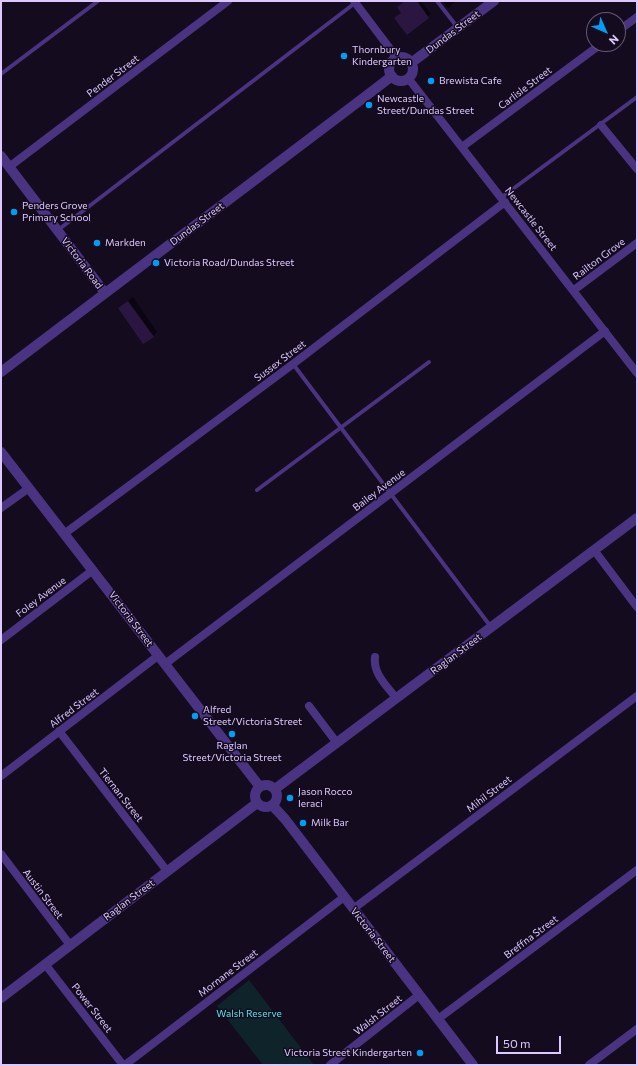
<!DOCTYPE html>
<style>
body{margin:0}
#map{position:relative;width:638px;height:1066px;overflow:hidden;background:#140b1f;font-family:Commissioner,sans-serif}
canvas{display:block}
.frame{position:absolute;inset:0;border:2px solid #ddc9ff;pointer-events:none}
.north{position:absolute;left:586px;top:12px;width:40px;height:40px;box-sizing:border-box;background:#140b1f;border:1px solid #645779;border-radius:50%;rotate:135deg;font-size:11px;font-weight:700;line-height:16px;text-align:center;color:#ddc9ff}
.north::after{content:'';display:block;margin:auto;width:14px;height:18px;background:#009df4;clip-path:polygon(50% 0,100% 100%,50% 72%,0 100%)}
.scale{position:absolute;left:496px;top:1036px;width:65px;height:18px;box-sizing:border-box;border:2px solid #ddc9ff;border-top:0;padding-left:5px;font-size:12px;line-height:14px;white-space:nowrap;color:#ddc9ff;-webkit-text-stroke:3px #140b1f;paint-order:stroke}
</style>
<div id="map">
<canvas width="638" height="1066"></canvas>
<div class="frame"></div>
<div class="north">N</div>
<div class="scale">50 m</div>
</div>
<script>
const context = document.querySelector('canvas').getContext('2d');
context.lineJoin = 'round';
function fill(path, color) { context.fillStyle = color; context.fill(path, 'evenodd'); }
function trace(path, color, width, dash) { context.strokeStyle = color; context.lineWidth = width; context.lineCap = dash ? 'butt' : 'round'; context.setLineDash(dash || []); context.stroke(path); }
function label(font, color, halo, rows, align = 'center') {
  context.font = font + ' Commissioner,sans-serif'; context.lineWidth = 3; context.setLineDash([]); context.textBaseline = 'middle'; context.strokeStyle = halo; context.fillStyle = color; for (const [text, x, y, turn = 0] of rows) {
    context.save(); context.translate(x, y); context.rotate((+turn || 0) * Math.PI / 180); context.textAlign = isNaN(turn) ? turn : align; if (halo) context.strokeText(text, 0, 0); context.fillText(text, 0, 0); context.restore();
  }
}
const green = new Path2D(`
 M249 980 314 1065H263L217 1006Z`);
const shadow = new Path2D(`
 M405 1H421L431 14 407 33 402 13Z
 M443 1H456L448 8Z
 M133 297 157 332 153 336 119 308Z`);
const building = new Path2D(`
 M405 1H417L429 18 407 35 394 18 401 13 397 7Z
 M128 301 154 337 143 344 118 308Z`);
const service = new Path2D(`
 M437 1 458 28
 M1 74 98 1
 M502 197 637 97
 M58 230 355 3
 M293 364 491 627
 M257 490 429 362`);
const minor = new Path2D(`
 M354 1 397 58
 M618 31 637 17
 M408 78 637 373
 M601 125 637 169
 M462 147 601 44
 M9 167 228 1
 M574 290 637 243
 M1 508 29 488
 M64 534 293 364 505 202
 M594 550 637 607
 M1 640 93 570
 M375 657C373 674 387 686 396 698
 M165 664 605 331
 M309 706 337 743
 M59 731 167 871
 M1 776 159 655
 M1 854 70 945
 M353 909 637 696
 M45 964 123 1065
 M438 1019 637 870
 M125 1065 344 897
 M330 1065 419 995
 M589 1065 637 1029`);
const tertiary = new Path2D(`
 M389 69a12 12 0 1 1 24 0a12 12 0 1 1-24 0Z
 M411 63 494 1
 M1 156 105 293
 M1 372 358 102 392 76
 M1 452 260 787
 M255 796a11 11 0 1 1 22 0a11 11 0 1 1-22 0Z
 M275 789 637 518
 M272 805 285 819 473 1065
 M1 998 257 803`);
const markers = [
 [344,56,4,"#009df4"],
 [431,81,4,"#009df4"],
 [369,105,4,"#009df4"],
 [14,212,4,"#009df4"],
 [97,243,4,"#009df4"],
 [156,263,4,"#009df4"],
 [195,716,4,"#009df4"],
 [232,734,4,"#009df4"],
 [290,798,4,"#009df4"],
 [303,823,4,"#009df4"],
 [420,1053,4,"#009df4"]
];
const streetNames = [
 ["Dundas Street",453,32,-37],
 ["Pender Street",113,76,-37],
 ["Carlisle Street",525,88,-37],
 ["Newcastle Street",531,219,52],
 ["Dundas Street",197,224,-37],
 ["Railton Grove",599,259,-37],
 ["Victoria Road",82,263,53],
 ["Sussex Street",280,361,-37],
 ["Bailey Avenue",379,490,-37],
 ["Foley Avenue",41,597,-37],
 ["Victoria Street",131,619,53],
 ["Raglan Street",456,654,-37],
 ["Alfred Street",74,708,-37],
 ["Mihil Street",489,794,-37],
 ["Tiernan Street",121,795,52],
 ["Austin Street",43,894,53],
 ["Raglan Street",129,900,-37],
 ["Victoria Street",373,935,52],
 ["Breffna Street",531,937,-37],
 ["Mornane Street",228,973,-37],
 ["Power Street",92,1008,52],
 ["Walsh Street",378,1015,-38]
];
const poiNames = [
 ["Thornbury",352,50],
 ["Kindergarten",352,62],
 ["Brewista Cafe",439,81],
 ["Newcastle",377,99],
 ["Street/Dundas Street",377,111],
 ["Penders Grove",22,206],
 ["Primary School",22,218],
 ["Markden",105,243],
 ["Victoria Road/Dundas Street",164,263],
 ["Alfred",203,710],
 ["Street/Victoria Street",203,722],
 ["Raglan",232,746,"center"],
 ["Street/Victoria Street",232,758,"center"],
 ["Jason Rocco",298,792],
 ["Ieraci",298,804],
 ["Milk Bar",311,823],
 ["Victoria Street Kindergarten",412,1053,"right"]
];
const parkNames = [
 ["Walsh Reserve",249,1014]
];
fill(green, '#0e242a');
fill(shadow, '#0007');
fill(building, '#2a1641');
trace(service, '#4a3381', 4);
trace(minor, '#4a3381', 8);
trace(tertiary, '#4a3381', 10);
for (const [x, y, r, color] of markers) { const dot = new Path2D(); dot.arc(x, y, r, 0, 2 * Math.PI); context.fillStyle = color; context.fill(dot); trace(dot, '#140b1f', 1.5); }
label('10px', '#ddc9ff', '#140b1f', streetNames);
label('10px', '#ddc9ff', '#140b1f', poiNames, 'left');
label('10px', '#4fe5e5', '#140b1f', parkNames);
</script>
